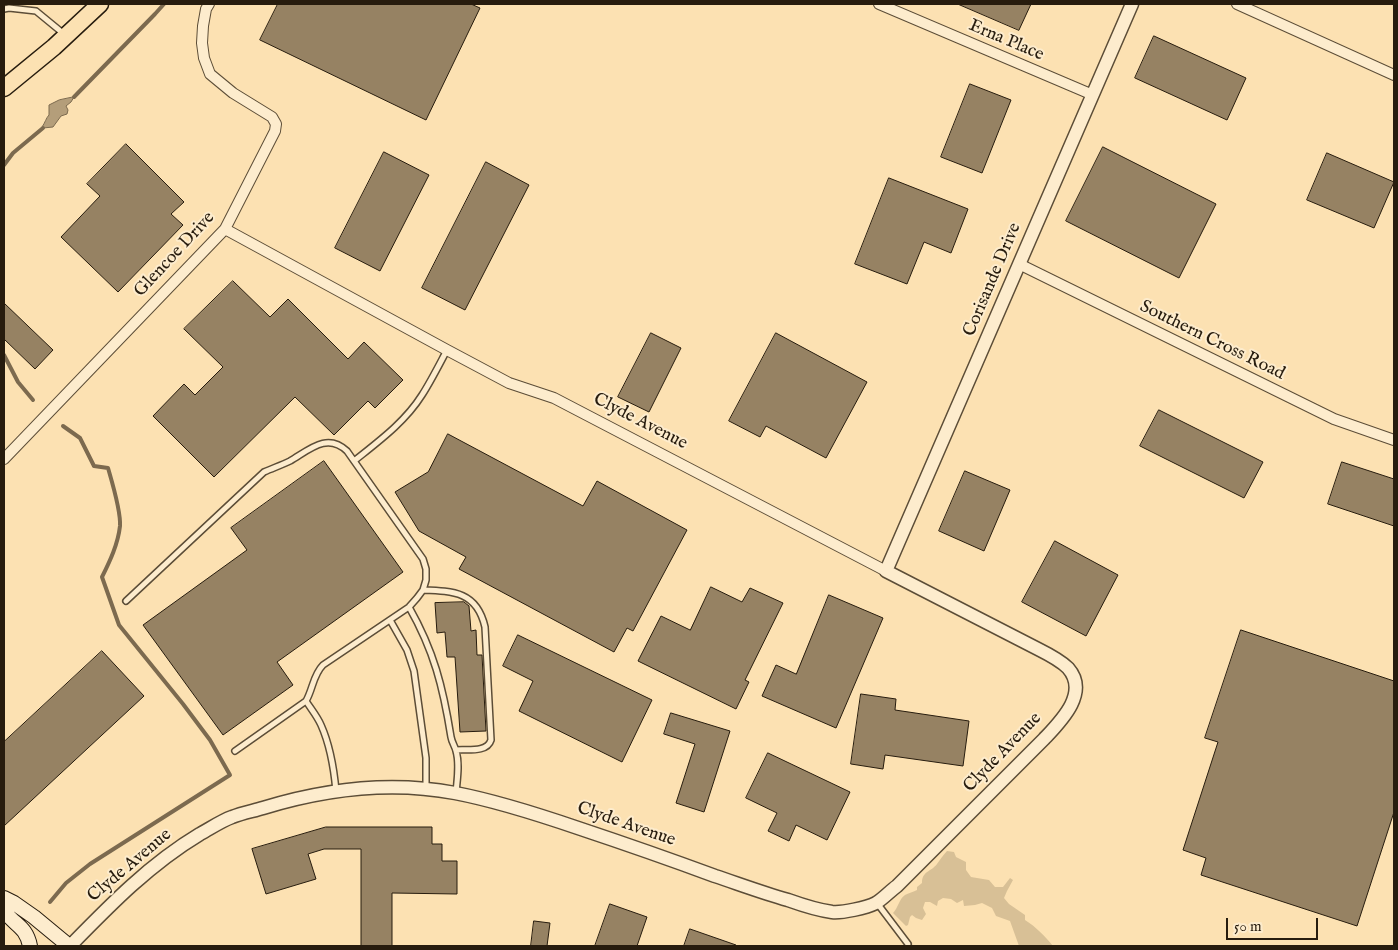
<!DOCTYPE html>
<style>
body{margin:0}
#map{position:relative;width:1398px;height:950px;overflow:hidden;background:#fce1b2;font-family:"IM FELL English",serif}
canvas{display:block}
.frame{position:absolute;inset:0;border:5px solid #271c0e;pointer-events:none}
.scale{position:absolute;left:1226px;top:918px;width:92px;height:22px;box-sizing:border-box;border:2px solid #271c0e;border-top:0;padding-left:6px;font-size:15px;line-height:18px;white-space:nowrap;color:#271c0e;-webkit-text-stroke:4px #fdeccd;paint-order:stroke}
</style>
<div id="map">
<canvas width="1398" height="950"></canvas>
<div class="frame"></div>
<div class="scale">50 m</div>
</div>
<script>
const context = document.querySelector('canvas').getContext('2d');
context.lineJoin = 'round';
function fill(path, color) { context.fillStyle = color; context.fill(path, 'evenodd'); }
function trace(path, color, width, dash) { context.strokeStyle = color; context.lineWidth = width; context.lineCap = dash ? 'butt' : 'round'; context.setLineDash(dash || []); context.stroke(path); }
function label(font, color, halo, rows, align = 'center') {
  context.font = font + ' "IM FELL English",serif'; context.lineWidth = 4; context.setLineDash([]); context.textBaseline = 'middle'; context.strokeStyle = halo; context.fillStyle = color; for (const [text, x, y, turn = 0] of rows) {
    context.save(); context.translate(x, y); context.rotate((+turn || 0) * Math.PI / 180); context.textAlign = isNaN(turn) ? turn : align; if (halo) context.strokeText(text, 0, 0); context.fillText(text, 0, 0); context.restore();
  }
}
const green = new Path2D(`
 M947 851 954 852 956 857 966 862V870L971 877 989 880 995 887H1003L1010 878 1013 880 1007 891 1004 898 1009 904 1025 915V920C1036 927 1045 936 1053 946H1019L1010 921 996 916 992 908 982 903 975 905 964 906 963 900 957 903 951 899 943 898 938 901 937 906 930 902H925L923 908 926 914 922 920 916 918 912 915 910 917 908 925 906 926 893 913C898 908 899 899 905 895 908 893 914 892 917 890V887L922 883C922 871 931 872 937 864 940 860 943 855 947 851Z`);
const water = new Path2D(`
 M74 97 71 102 66 106 68 110 67 114 61 116 53 127 43 128 42 127C45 123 46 118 49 115V105L59 100Z`);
const stream = new Path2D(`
 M74 97 155 14 164 4
 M4 165 13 153 43 128
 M4 355 18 382 33 400
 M50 902 66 883 90 864 230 775 210 740 183 704 119 625 102 577C110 561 118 544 120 526 121 511 112 482 108 468L94 466 80 438 63 426`);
const building = new Path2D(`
 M278 4H471L480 8 426 120 260 40Z
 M958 4H1031L1019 30Z
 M1154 36 1246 78 1227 120 1135 78Z
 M970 84 1011 100 982 173 941 157Z
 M126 144 184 202 171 214 183 225 118 292 61 237 100 196 87 184Z
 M1103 147 1216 204 1179 278 1066 221Z
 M384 152 429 175 380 271 335 248Z
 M1327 153 1394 182 1374 228 1307 200Z
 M486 162 529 185 465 310 422 288Z
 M889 178 968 209 951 253 924 242 907 284 855 264Z
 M233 281 270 317 288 299 348 359 364 342 403 380 375 408 368 401 334 435 295 397 214 477 153 416 184 384 195 395 223 367 184 329Z
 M4 303 53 350 35 369 4 339Z
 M651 333 681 348 649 412 618 397Z
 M776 333 867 382 826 458 766 426 760 437 729 421Z
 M1159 410 1263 462 1244 498 1140 446Z
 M448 434 583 506 597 481 687 530 633 631 627 628 614 652 459 569 466 557 419 531 395 492 428 472Z
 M324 461 403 572 277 662 293 685 223 735 143 625 247 550 231 528Z
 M1342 462 1394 479V526L1328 504Z
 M965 471 1010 490 984 551 939 531Z
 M1055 541 1118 575 1086 636 1022 602Z
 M711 587 742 602 750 588 783 603 745 680 749 682 736 709 638 661 661 616 690 630Z
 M829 595 883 618 836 728 762 696 776 665 796 674Z
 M464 602 469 606 471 631 476 630 477 655H482L486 731 460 732 455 657H447L445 632 437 633 435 603Z
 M1241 630 1394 681V812L1357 926 1201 875 1206 858 1183 850 1218 742 1205 738Z
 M518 635 652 700 622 762 519 711 533 681 503 666Z
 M102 651 144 696 4 826V742Z
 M861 694 896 699 895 710 969 721 963 766 885 755 883 769 851 764Z
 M671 713 730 731 704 812 676 803 695 744 664 734Z
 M768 753 850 792 827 840 796 825 789 841 768 831 777 813 746 798Z
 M326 827H432V844H442V861H457V894L392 893V946H361V849H324L308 854 316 879 266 894 252 849Z
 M610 904 647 917 637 946H595Z
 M534 921 550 923 547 946H531Z
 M690 929 736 945V946H684Z`);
const service = new Path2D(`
 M4 9 9 8 36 11 64 34
 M354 461C379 441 405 422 422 395 431 381 439 365 447 350
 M423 590C454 591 477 592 485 627L491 740C487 753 467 749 456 750
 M126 601 264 472C273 468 282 465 290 461 309 450 327 432 347 451L423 559 426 569V580L423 590 417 598 409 607 323 665C313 675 313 689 306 701L235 751
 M409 607C434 651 443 687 451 737 452 743 455 746 456 751 460 764 457 780 456 793
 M390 620 407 650 414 671 426 758V789
 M306 701C311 709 317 716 321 725 330 745 334 769 336 791
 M877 903 908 944`);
const minor = new Path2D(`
 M879 4 1093 95
 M1237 4 1394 75
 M225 229 447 350 509 383 554 398 886 571
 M1019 264 1334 419 1394 440
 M4 459 225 229 275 131 276 124 272 117 233 93 210 74 204 58 202 43 203 26 206 9 209 4`);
const tertiary = new Path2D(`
 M70 946C111 904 150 864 200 834 211 828 221 821 232 817 242 813 253 811 263 808 325 789 391 781 455 793 497 801 537 814 578 828 623 843 669 859 715 876 739 884 763 893 788 900 802 905 817 910 832 912 842 913 866 908 876 903 883 899 890 891 897 886L1044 739C1060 722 1090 693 1068 668 1060 660 1048 654 1038 649L886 571 1132 4`);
const secondary = new Path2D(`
 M4 898 14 903 34 917 69 946
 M4 910C13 925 26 925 30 946`);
const primary = new Path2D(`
 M4 88 54 47 100 4`);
const streetNames = [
 ["Erna Place",1006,41,23],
 ["Glencoe Drive",175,255,-47],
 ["Corisande Drive",993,280,-67],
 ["Southern Cross Road",1212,341,26],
 ["Clyde Avenue",640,422,27],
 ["Clyde Avenue",1003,753,-46],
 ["Clyde Avenue",626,825,19],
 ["Clyde Avenue",130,866,-40]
];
fill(green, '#d8c096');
fill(water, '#b49e7a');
trace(water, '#7c6a4f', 1);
trace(stream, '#7c6a4f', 4);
fill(building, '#968263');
trace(building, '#271c0e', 1);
trace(service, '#5c4d37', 8);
trace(minor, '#5c4d37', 12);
trace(tertiary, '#5c4d37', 15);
trace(secondary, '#271c0e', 16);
trace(primary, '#271c0e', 19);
trace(service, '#fdeccd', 5);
trace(minor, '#fdeccd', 10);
trace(tertiary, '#fdeccd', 12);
trace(secondary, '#fdeccd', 14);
trace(primary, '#fce1b2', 16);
label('18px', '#271c0e', '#fdeccd', streetNames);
</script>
